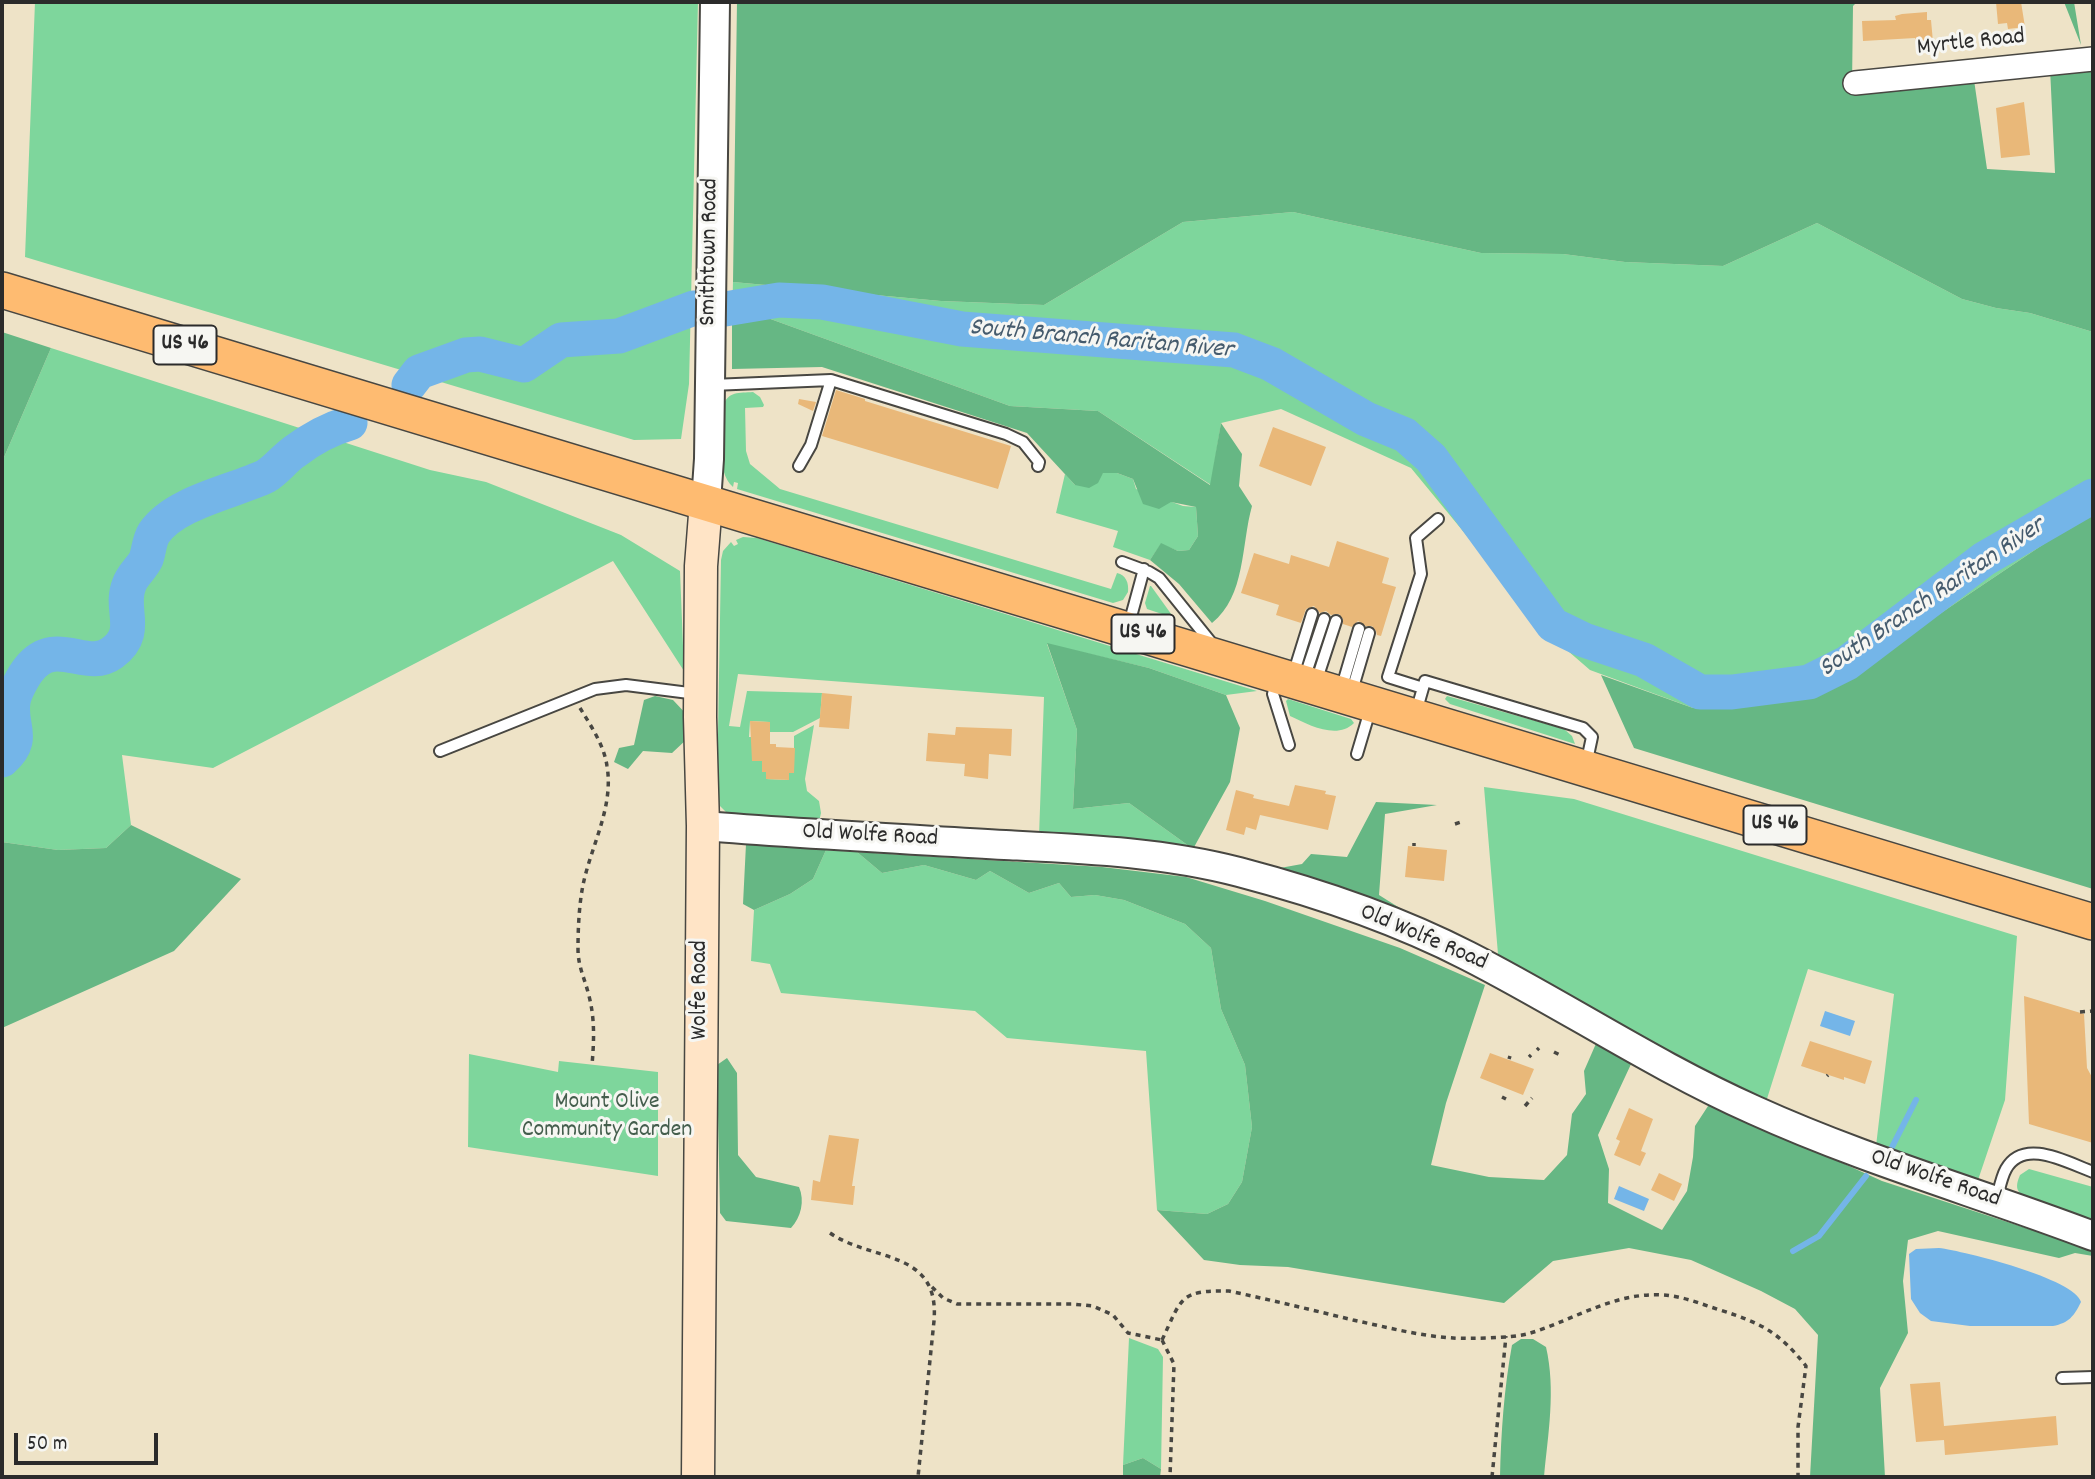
<!DOCTYPE html>
<style>
body{margin:0}
#map{position:relative;width:2095px;height:1479px;overflow:hidden;background:#eee3c7;font-family:Dekko,sans-serif}
canvas{display:block}
.frame{position:absolute;inset:0;border:4px solid #2b2b2b;pointer-events:none}
.scale{position:absolute;left:14px;top:1433px;width:144px;height:32px;box-sizing:border-box;border:4px solid #2b2b2b;border-top:0;padding-left:9px;font-size:21px;line-height:24px;white-space:nowrap;color:#2b2b2b;-webkit-text-stroke:5px #f6f6f2;paint-order:stroke}
</style>
<div id="map">
<canvas width="2095" height="1479"></canvas>
<div class="frame"></div>
<div class="scale">50 m</div>
</div>
<script>
const context = document.querySelector('canvas').getContext('2d');
context.lineJoin = 'round';
function fill(path, color) { context.fillStyle = color; context.fill(path, 'evenodd'); }
function trace(path, color, width, dash) { context.strokeStyle = color; context.lineWidth = width; context.lineCap = dash ? 'butt' : 'round'; context.setLineDash(dash || []); context.stroke(path); }
function label(font, color, halo, rows, align = 'center') {
  context.font = font + ' Dekko,sans-serif'; context.lineWidth = 6; context.setLineDash([]); context.textBaseline = 'middle'; context.strokeStyle = halo; context.fillStyle = color; for (const [text, x, y, turn = 0] of rows) {
    context.save(); context.translate(x, y); context.rotate((+turn || 0) * Math.PI / 180); context.textAlign = isNaN(turn) ? turn : align; if (halo) context.strokeText(text, 0, 0); context.fillText(text, 0, 0); context.restore();
  }
}
const green = new Path2D(`
 M35 2H698L689 384 681 439 634 440 25 257Z
 M1293 212 1481 253 1563 254 1625 262 1723 266 1817 223 1962 299 1996 308 2030 313 2093 332V511L1850 674 1783 695 1693 708 1590 670 1546 632 1411 468 1281 409 1221 423 1211 485 1098 411 1010 406 754 313 732 317 733 282 941 301 1044 305 1183 222Z
 M51 348 430 470 486 482 621 535 680 571 684 671 613 561 213 768 122 755 131 825 106 848 58 850 2 842V462Z
 M753 392 760 397 764 405 763 407 745 408 746 451 750 464 780 489 1111 589 1117 573C1126 575 1129 583 1128 592L1123 600 1113 603 737 489 738 483 734 482 733 487C715 471 722 430 723 406 728 391 739 393 753 392Z
 M1103 473H1117L1133 479 1136 489 1183 506 1196 507 1198 536 1189 550 1178 551 1161 544 1150 560 1113 547 1118 531 1056 513 1065 474 1075 485Z
 M743 537 757 538 1257 691 1226 695 1149 668 1047 644 1077 730 1073 809 1129 803 1193 849 1039 836 1044 697 738 674 729 726 740 727 747 691 822 693 820 718 793 732H770L769 722 750 721 749 737H752V761H762V771L766 772V779L789 780V773H794V736L814 725 805 779 807 791 819 801 821 813 819 822 728 814 720 806 717 793 721 560 723 551 731 542 734 546 738 544 736 540Z
 M1150 586H1151L1174 618 1147 609 1145 603Z
 M1447 696 1564 729 1572 736 1575 744 1450 704 1445 699Z
 M1288 699 1351 719 1354 723C1337 740 1309 725 1290 716L1286 701Z
 M1484 787 1574 799 2017 936 2005 1100 1977 1183 1876 1146 1894 994 1808 969 1765 1105 1499 966Z
 M826 850 857 852 882 873 924 865 976 880 990 871 1029 893 1059 883 1071 897 1095 895 1124 900 1185 924 1211 948 1221 1009 1245 1065 1252 1127 1242 1182 1228 1204 1207 1214 1157 1210 1146 1051 1007 1038 975 1011 781 993 770 964 751 961 754 910 790 894 813 879Z
 M469 1054 558 1072 559 1061 658 1072V1176L468 1147Z
 M2029 1169 2093 1187V1224C2077 1218 2026 1206 2019 1192 2015 1187 2018 1180 2020 1175Z
 M1129 1338 1158 1349 1163 1357 1161 1469 1143 1458 1123 1465Z`);
const forest = new Path2D(`
 M737 2H1857L1853 6 1852 86 1974 80 1987 169 2055 173 2050 68 2093 63V332L2030 313 1996 308 1962 299 1817 223 1723 266 1625 262 1563 254 1481 253 1293 212 1183 222 1044 305 941 301 733 282Z
 M2064 2H2074L2081 45Z
 M754 313 1010 406 1098 411 1210 485 1221 423 1242 454 1239 486 1252 506C1241 545 1246 596 1212 623L1179 584 1150 560 1161 543 1178 551 1189 550 1198 536 1196 507 1171 502 1159 509 1143 504 1133 479 1117 473H1103L1098 483 1089 488 1075 485 1027 433 822 367 732 369V317Z
 M2 332 51 348 2 462Z
 M2093 511V889L1634 748 1601 675 1693 708 1783 695 1850 674Z
 M1047 643 1149 668 1226 695 1240 728 1230 782 1193 849 1129 803 1073 809 1077 730Z
 M655 696 673 700 689 717 687 739 672 753 643 751 628 769 614 762 619 748 634 745 644 700Z
 M1376 802 1437 805 1385 814 1379 895 1422 922 1269 870 1302 864 1311 854 1347 857Z
 M131 825 241 879 174 951 2 1028V842L58 850 106 848Z
 M746 844 826 850 813 879 790 894 754 910 743 904Z
 M857 852 1102 867 1186 877 1265 901 1400 948 1485 985 1446 1103 1431 1165 1489 1177 1544 1180 1567 1155 1572 1114 1586 1094 1584 1071 1598 1039 1632 1062 1598 1135 1609 1169 1608 1203 1662 1230 1687 1191 1693 1157 1695 1126 1710 1103 1882 1181 2093 1250V1256L2075 1253 2059 1258 1938 1231 1908 1240 1903 1281 1908 1333 1880 1388 1885 1477H1810L1818 1335 1795 1309 1761 1291 1691 1260 1629 1248 1553 1261 1504 1303 1288 1267 1240 1265 1204 1260 1157 1210 1207 1214 1228 1204 1242 1182 1252 1127 1245 1065 1221 1009 1211 948 1185 924 1124 900 1095 895 1071 897 1059 883 1029 893 990 871 976 880 924 865 882 873Z
 M727 1058 737 1073 738 1155 756 1177 799 1187C805 1201 801 1217 791 1228L726 1221 720 1213 717 1065Z
 M1521 1339H1533L1546 1347C1556 1390 1548 1434 1544 1477H1500C1501 1433 1504 1389 1512 1345Z
 M1143 1458 1161 1469 1160 1477H1123V1465Z`);
const water = new Path2D(`
 M1825 1011 1855 1021 1850 1036 1820 1026Z
 M1619 1186 1649 1199 1644 1211 1614 1199Z
 M1939 1248C1964 1251 2076 1279 2081 1302 2074 1316 2069 1323 2053 1326H1970L1931 1321 1920 1313 1911 1299 1909 1254 1916 1249Z`);
const stream = new Path2D(`
 M1891 1149 1916 1100
 M1793 1251 1819 1236 1866 1176`);
const river = new Path2D(`
 M725 309 779 300 822 302 962 329 1234 350 1271 364 1366 419 1405 435 1431 458 1553 625 1584 640 1644 660 1700 692H1732L1809 682 1847 663 1984 559 2093 496
 M409 385 419 372 466 355 480 354 524 365 561 340 619 336 694 308
 M2 760C27 738 9 727 13 702 14 693 24 675 29 669 56 635 86 672 112 653 141 632 119 610 129 585 132 575 142 568 146 559 149 551 149 541 154 533 175 502 233 492 266 476 276 470 284 459 294 452 311 439 329 429 350 423`);
const building = new Path2D(`
 M1996 2H2021L2025 27 2008 29 2007 23 1998 24Z
 M1927 12V20H1931L1933 42 1916 43 1915 38 1863 41 1862 21 1896 20 1895 16 1902 14Z
 M2024 102 2030 155 2001 158 1996 108Z
 M836 390 865 399V401L1011 446 998 489 822 436Z
 M799 399 816 402 813 411 798 404Z
 M1273 427 1326 447 1311 486 1259 466Z
 M1337 541 1389 558 1382 583 1396 587 1381 636 1377 635 1376 631 1372 626H1366L1358 621 1352 627 1343 624V619L1339 614 1331 615 1326 611 1320 613 1314 606 1306 609 1301 623 1276 615 1279 605 1241 593 1254 553 1289 564 1291 555 1329 567Z
 M822 693 852 696 849 729 819 727Z
 M750 721 770 722V744H776V747L795 748 794 773H789V780L766 779V772H762V761H752Z
 M956 727 1012 729 1011 756 989 754 988 779 964 776 965 764 926 761 928 733 955 735Z
 M1295 785 1326 791 1325 794 1336 796 1328 830 1260 815 1256 830 1246 827 1244 835 1226 830 1236 790 1251 794 1254 795 1253 798 1289 806Z
 M1408 846 1447 850 1444 881 1405 877Z
 M2024 996 2084 1014 2087 1068 2093 1079V1143L2029 1124Z
 M1810 1041 1872 1061 1865 1084 1844 1077V1080L1801 1066Z
 M1490 1053 1534 1069 1523 1095 1480 1078Z
 M1629 1108 1653 1119 1641 1151 1646 1153 1640 1166 1614 1155 1620 1141 1616 1139Z
 M829 1135 859 1139 852 1186H855L853 1205 811 1200 813 1180 820 1182Z
 M1659 1173 1682 1184 1674 1201 1651 1190Z
 M1940 1382 1944 1426 2056 1416 2058 1445 1945 1455 1944 1440 1916 1442 1910 1384Z`);
const path = new Path2D(`
 M580 708C591 726 604 745 607 766 614 807 591 846 583 885 579 905 578 929 578 949 578 967 585 979 589 996 595 1019 594 1042 592 1065
 M1455 824 1461 822
 M1414 846V843
 M2080 1012 2093 1011
 M1537 1050 1539 1048
 M1554 1052 1560 1055
 M1529 1057 1531 1055
 M1509 1059 1510 1056
 M1827 1076 1828 1075
 M1502 1097 1506 1099
 M1525 1106 1532 1098
 M830 1233C872 1262 940 1249 934 1321L918 1477
 M932 1287 943 1298 957 1304H1072L1093 1306 1113 1315 1128 1333 1162 1340
 M1162 1340C1182 1298 1179 1290 1229 1291 1271 1300 1312 1310 1353 1320 1386 1327 1419 1336 1453 1338 1470 1339 1511 1338 1527 1334 1573 1321 1612 1292 1663 1295 1682 1296 1701 1304 1720 1310 1761 1323 1779 1332 1806 1366L1798 1427V1477
 M1162 1340 1174 1364 1170 1477
 M1492 1477 1506 1336`);
const service = new Path2D(`
 M712 385 831 380 1006 434 1023 442 1039 462 1038 466
 M799 466 811 445 831 380
 M1122 562 1149 572 1159 578 1213 645
 M1129 624 1144 569
 M1293 675 1312 614
 M1304 679 1324 619
 M1276 681 1273 694 1289 745
 M1316 682 1336 621
 M1423 688 1388 677 1421 574 1416 538 1438 519
 M1341 690 1359 629
 M1351 694 1369 633
 M1416 712 1425 681 1583 728 1592 737 1586 765
 M440 751 595 689 626 685 697 694
 M1357 754 1371 707
 M1996 1201C1999 1191 2001 1178 2006 1169 2024 1137 2068 1163 2093 1172
 M2062 1378 2093 1377`);
const minor = new Path2D(`
 M1855 83 2093 59`);
const tertiary = new Path2D(`
 M706 502 709 459 715 2
 M703 826C803 834 904 839 1005 845 1084 849 1162 852 1239 872 1315 892 1398 920 1468 956 1564 1005 1655 1066 1754 1110 1864 1160 1980 1193 2093 1236`);
const secondary = new Path2D(`
 M698 1477 703 826 700 717 701 566 706 502`);
const primary = new Path2D(`
 M2 290 2093 922`);
const shields = [
 [185,345,63],
 [1143,634,63],
 [1775,825,63]
];
const shieldNames = [
 ["US 46",185,345],
 ["US 46",1143,634],
 ["US 46",1775,825]
];
const streetNames = [
 ["Myrtle Road",1971,44,-6],
 ["Smithtown Road",711,252,-89],
 ["Old Wolfe Road",870,837,3],
 ["Old Wolfe Road",1423,939,23],
 ["Wolfe Road",702,990,-90],
 ["Old Wolfe Road",1935,1180,19]
];
const parkNames = [
 ["Mount Olive",607,1104],
 ["Community Garden",607,1132]
];
const waterNames = [
 ["South Branch Raritan River",1101,341,5],
 ["South Branch Raritan River",1933,599,-34]
];
fill(green, '#7ed69c');
fill(forest, '#66b784');
fill(water, '#74b5e8');
trace(stream, '#74b5e8', 6);
trace(river, '#74b5e8', 35);
fill(building, '#e9b879');
trace(service, '#484742', 14);
trace(minor, '#484742', 26);
trace(tertiary, '#484742', 32);
trace(secondary, '#484742', 35);
trace(primary, '#484742', 38);
trace(path, '#484742', 3.5, [5, 5]);
trace(service, '#fff', 10);
trace(minor, '#fff', 23);
trace(tertiary, '#fff', 28);
trace(secondary, '#ffe4c6', 32);
trace(primary, '#febb71', 35);
for (const [x, y, w] of shields) { const box = new Path2D(); box.roundRect(x - w / 2, y - 19.5, w, 39, 5); context.fillStyle = '#f6f6f2'; context.fill(box); trace(box, '#2b2b2b', 2); }
label('bold 23px', '#2b2b2b', null, shieldNames);
label('24px', '#2b2b2b', '#f6f6f2', streetNames);
label('24px', '#445e4d', '#f6f6f2', parkNames);
label('italic 26px', '#455b6d', '#f6f6f2', waterNames);
</script>
